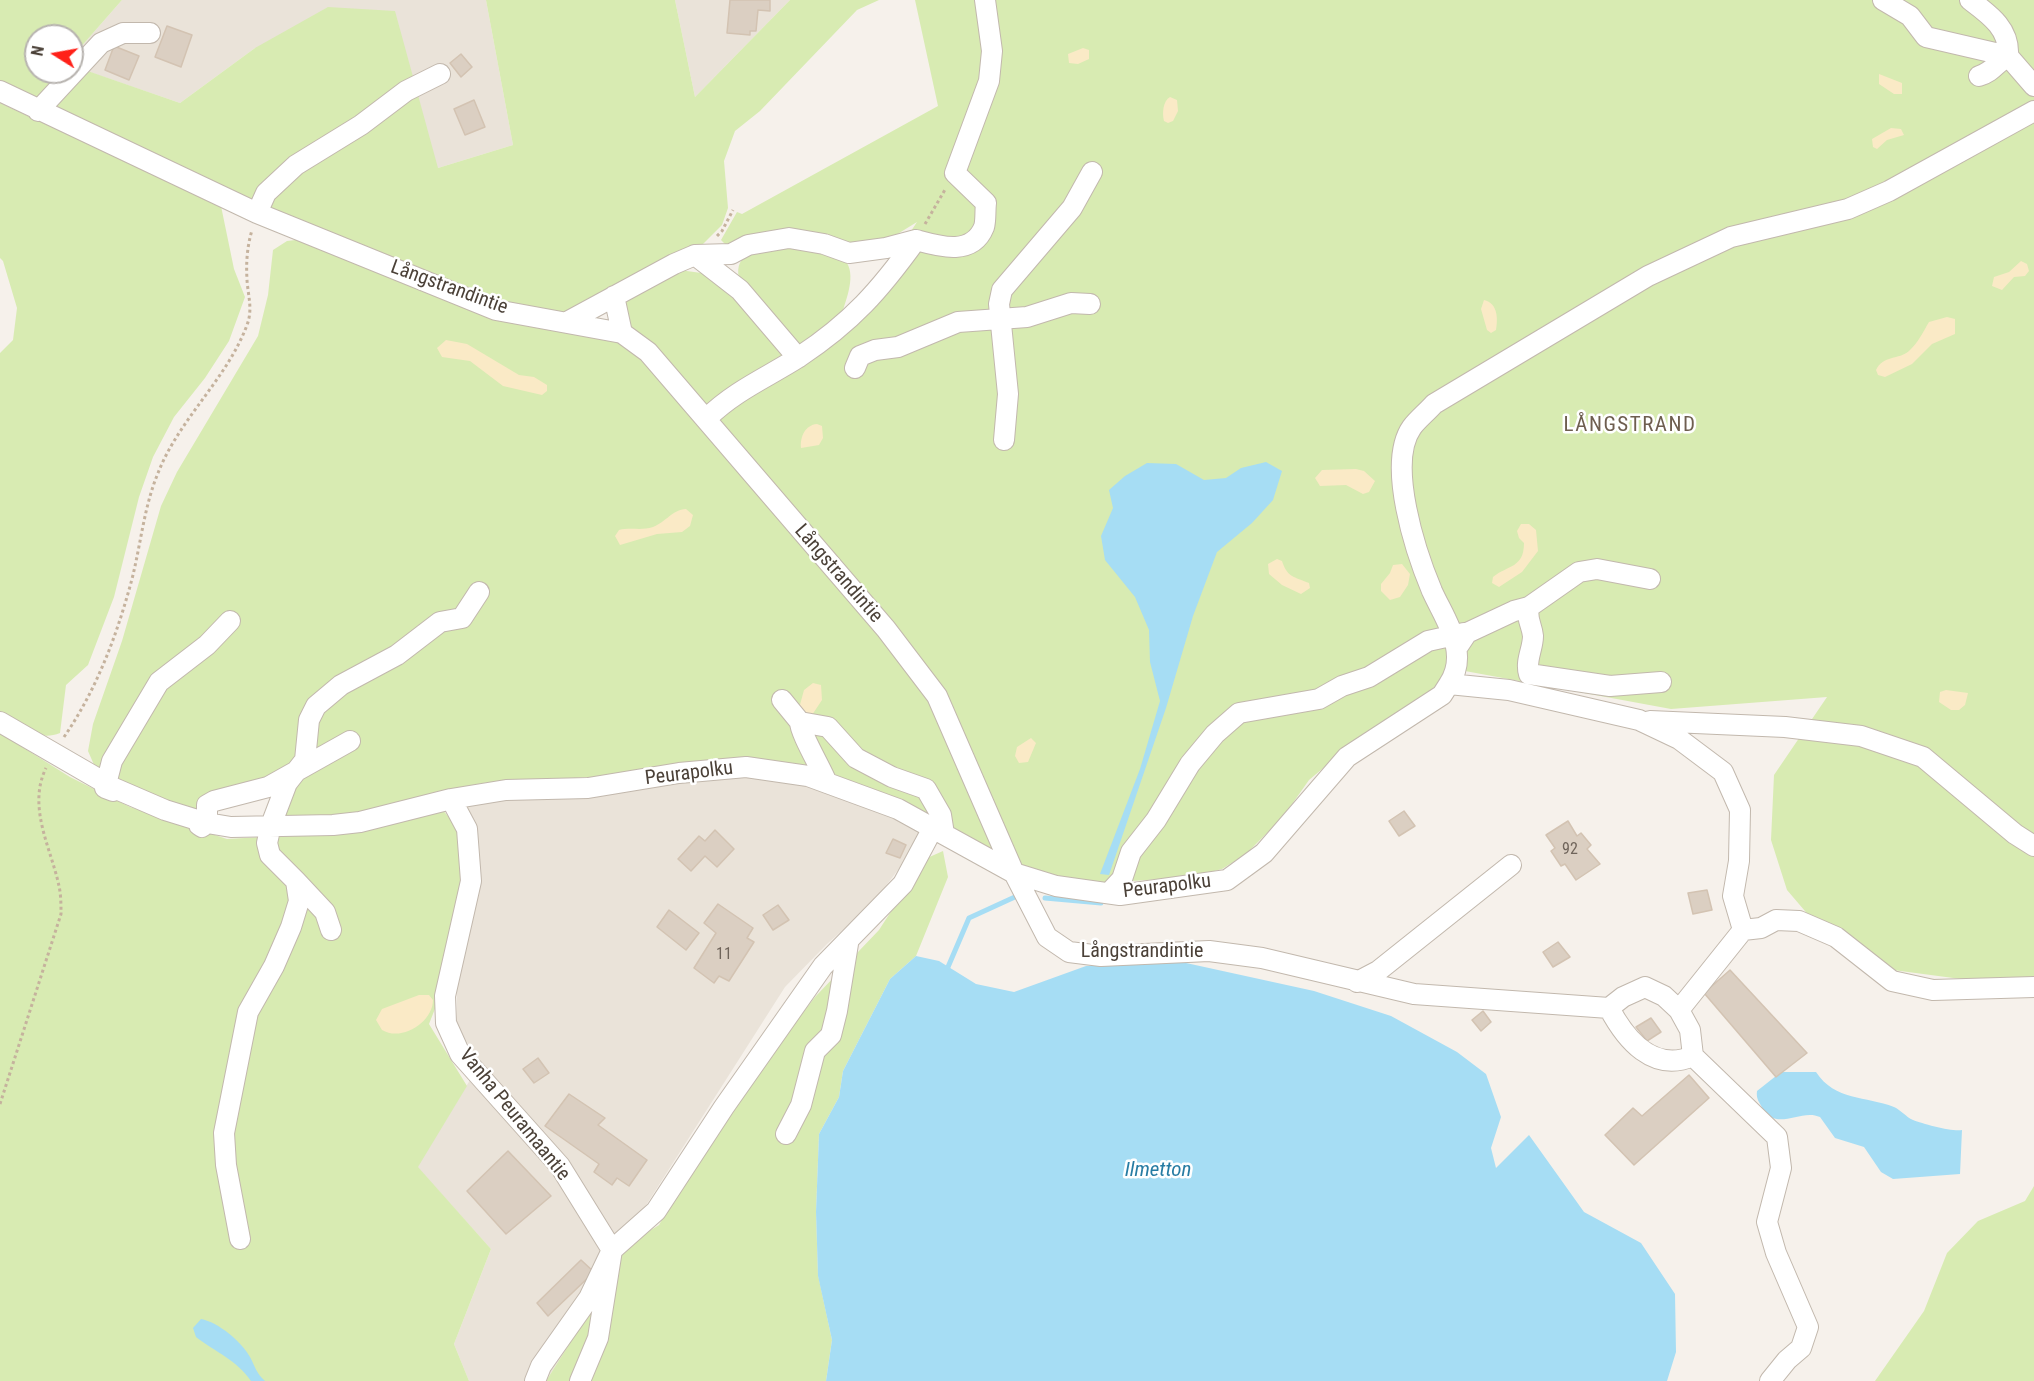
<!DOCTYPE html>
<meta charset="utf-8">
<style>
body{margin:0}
#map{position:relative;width:2034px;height:1381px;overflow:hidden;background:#f6f1eb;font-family:"Roboto Condensed",sans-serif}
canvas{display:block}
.north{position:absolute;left:24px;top:24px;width:60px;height:60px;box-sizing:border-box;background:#fff;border:2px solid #b7b3af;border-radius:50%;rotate:281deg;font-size:16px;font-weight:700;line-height:24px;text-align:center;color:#4b4138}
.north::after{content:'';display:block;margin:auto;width:21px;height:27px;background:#ff2119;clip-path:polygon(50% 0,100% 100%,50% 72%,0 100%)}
</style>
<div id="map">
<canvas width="2034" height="1381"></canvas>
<div class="north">N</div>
</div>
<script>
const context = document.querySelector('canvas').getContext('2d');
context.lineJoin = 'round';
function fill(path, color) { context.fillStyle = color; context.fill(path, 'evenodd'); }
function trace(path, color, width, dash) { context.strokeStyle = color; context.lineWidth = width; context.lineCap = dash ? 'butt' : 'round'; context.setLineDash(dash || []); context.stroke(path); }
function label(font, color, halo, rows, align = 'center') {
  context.font = font + ' "Roboto Condensed",sans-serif'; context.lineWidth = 5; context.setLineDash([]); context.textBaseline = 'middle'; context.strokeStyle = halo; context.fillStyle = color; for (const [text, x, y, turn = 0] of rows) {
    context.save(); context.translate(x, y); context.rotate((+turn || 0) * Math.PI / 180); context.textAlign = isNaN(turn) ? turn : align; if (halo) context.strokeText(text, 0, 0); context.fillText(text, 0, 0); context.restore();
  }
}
const residential = new Path2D(`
 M122 0H486L513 145 438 168 255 48 180 103 72 66V57Z
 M675 0H790L695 97Z
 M773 776 821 786 876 807 922 832 907 858 872 904 827 944 785 987 643 1210 580 1327 546 1381H469L454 1344 491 1249 417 1167 481 1062 457 1028V988L480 887 476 837 457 802 665 780Z`);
const green = new Path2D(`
 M0 0H122L72 57V36H36V72H68L38 98 0 88Z
 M486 0H675L695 97 790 0H879L857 10 760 111 735 131 724 161 728 208 722 225 702 245 563 315 503 304 260 210 56 108 59 97 82 69 180 103 255 48 328 7 395 11 438 168 513 145Z
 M915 0H2034V996L1991 983 1878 968 1834 945 1787 890 1771 840 1774 775 1827 697 1671 709 1465 671 1446 673 1430 692 1358 739 1309 780 1283 817 1246 854 1222 869 1192 877 1087 884 1025 871 834 774 794 766 483 783 354 816 281 819 301 773 240 793 203 819 98 774 88 751 93 724 122 641 161 506 177 472 258 336 268 295 273 250 287 241 304 239 510 323 623 324 620 301 679 270 739 278C728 230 837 245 847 263 856 278 845 302 841 317L874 287 917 222 891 238 844 245 788 230 760 233 732 245H726L721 240 737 212 742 214 938 106Z
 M0 103 221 206 234 269 245 297 229 341 205 378 174 417 153 457 139 497 114 597 88 665 66 685 60 733C38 742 19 726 0 716V353L13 340 17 308 3 261 0 258Z
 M0 733 70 777 130 807 227 839 350 832 441 808 459 829 463 890 444 986 429 1024 467 1086 418 1167 491 1249 454 1344 469 1381H0Z
 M943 851 948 877 916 956 890 979 843 1071 839 1097 819 1134 816 1212 818 1275 832 1340 826 1381H546L580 1327 622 1248 659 1225 695 1161 762 1065 815 997 879 930 925 859Z
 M2034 1186V1381H1875L1924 1311 1947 1253 1978 1221 2025 1201Z`);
const sand = new Path2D(`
 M1083 48 1089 50V59L1078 64 1069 63 1068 54Z
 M1879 74 1902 83V94H1894L1879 84Z
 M1170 97 1177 100 1178 111 1173 121 1168 123 1164 121C1162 113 1163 101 1170 97Z
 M1891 128 1901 129 1904 135 1887 140 1877 149 1873 147 1872 139Z
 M2021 261 2027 264 2029 271 2025 276 2014 277 2002 290 1992 286 1994 277 2009 272Z
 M1484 300C1498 303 1498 319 1496 330L1491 333 1487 330 1481 309Z
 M1947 317 1955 319V334L1932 344 1912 364 1885 377 1878 375 1876 370C1883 355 1899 360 1909 351 1918 343 1923 332 1929 322Z
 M446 340 467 344 519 375 534 377 547 385V391L542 395 503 386 470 361 442 357 437 348Z
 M817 424 822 426 823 438 819 445 801 448C800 437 805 425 817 424Z
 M1356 469 1364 471 1375 481 1369 492 1363 494 1346 485 1320 486 1315 478 1322 470Z
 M686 509 693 515 690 526 682 532 657 534 620 545 615 536 619 530C631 527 641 531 653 527 666 522 672 510 686 509Z
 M1521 524H1529L1536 530 1538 551 1522 572 1499 587 1492 583 1493 577C1508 565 1524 568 1524 543L1519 538 1517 531Z
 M1277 559 1282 561C1287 577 1294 577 1309 583L1310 588 1301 594 1282 585 1269 574 1268 564Z
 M1402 564 1410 574 1408 585 1400 597 1390 600 1381 591V584L1390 573 1393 565Z
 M813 683 821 685 822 700 812 715 798 712 804 690Z
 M1946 690 1968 693 1965 705 1959 710H1951L1939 702 1940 692Z
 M1031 738 1036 743 1028 762 1019 763 1015 756 1017 747Z
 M419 995H429L433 1000C433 1022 402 1042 382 1030L376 1020 382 1009Z`);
const water = new Path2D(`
 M1266 462 1282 471 1273 500 1252 523 1217 552 1193 616 1166 708 1109 875 1100 874 1140 769 1160 701 1150 662 1149 630 1135 597 1105 560 1101 536 1113 508 1109 490 1125 476 1147 463 1176 464 1204 480 1226 478 1241 468Z
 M916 956 939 961 976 984 1014 992 1086 966 1177 961 1314 991 1391 1016 1457 1052 1486 1074 1501 1117 1491 1148 1496 1168 1529 1135 1584 1212 1641 1243 1675 1294 1676 1352 1667 1381H826L832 1340 818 1276 816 1212 819 1134 839 1097 843 1071 890 979Z
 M1781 1072H1816C1835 1101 1866 1096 1894 1107 1901 1110 1906 1117 1913 1120 1923 1124 1953 1132 1962 1130L1960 1174 1893 1179 1881 1172 1864 1147 1835 1138 1820 1117C1801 1108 1777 1132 1763 1109 1759 1102 1756 1099 1757 1091Z
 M201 1319C218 1322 242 1342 250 1357 255 1366 256 1373 265 1381H251C237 1360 215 1352 196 1337L193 1328Z`);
const stream = new Path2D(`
 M1045 898 1101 903
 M948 967 969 918 1017 896`);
const building = new Path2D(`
 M730 0H770V11L758 10 756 31H750V35L727 33Z
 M167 26 192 35 181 67 155 57Z
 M114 46 139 56 129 80 105 70Z
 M461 54 472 67 461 77 450 63Z
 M474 100 485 127 465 135 454 109Z
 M1404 811 1415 826 1399 836 1389 821Z
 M1568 821 1577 836 1581 833 1591 845 1587 849 1600 864 1576 880 1565 864 1561 866 1551 851 1555 848 1546 835Z
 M715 830 734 849 717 867 705 856 691 871 678 859 699 836 705 841Z
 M893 839 906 845 900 858 886 853Z
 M1707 890 1712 910 1693 914 1688 893Z
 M718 904 753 928 747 938 754 942 729 981 719 976 714 983 694 968 716 933 704 923Z
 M778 905 789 920 773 930 763 915Z
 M669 910 699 933 686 950 657 927Z
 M1558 942 1570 957 1553 967 1543 952Z
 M1730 970 1807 1053 1776 1077 1704 993Z
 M1483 1011 1491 1022 1481 1031 1472 1020Z
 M1651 1018 1661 1032 1647 1041 1636 1027Z
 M538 1058 549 1073 534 1083 523 1069Z
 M1689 1075 1709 1098 1634 1165 1605 1135 1633 1108 1642 1116Z
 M569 1094 605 1118 598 1125 647 1160 629 1186 617 1178 612 1185 594 1172 599 1164 545 1126Z
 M508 1151 551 1196 506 1234 467 1191Z
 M581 1260 594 1272 548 1316 537 1303Z`);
const path = new Path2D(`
 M925 224 946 188
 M717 236 722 231 733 210
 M64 737C97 689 117 635 132 579 141 543 144 507 158 473 179 419 227 379 247 325 253 309 248 296 247 280 246 263 247 247 252 230
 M0 1104 61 914C61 905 61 895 59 886 51 848 27 807 46 768`);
const minor = new Path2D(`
 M1883 0 1910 16 1926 37 2008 56 2034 86
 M1970 0C1990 15 2010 29 2008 56 1996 63 1993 72 1979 76
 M0 91 257 213 496 310 622 333 648 352 886 629 937 696 1014 873 1047 937 1069 952 1101 956 1209 951 1262 958 1414 994 1609 1008
 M38 111 101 43 123 33H150
 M257 213 266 193 296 165 361 125 406 91 440 74
 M695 255 740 290 798 358
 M614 296 622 333
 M567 322 674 264 695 255 731 254 748 245 789 238 824 244 849 253 886 248 916 240
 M855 368 860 356 875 350 898 347 958 322 1027 317 1071 303 1090 304
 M707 418C736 390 766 378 799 357 852 322 880 290 916 240 938 246 972 257 984 227 986 221 985 211 986 203L955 173 989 81 992 51 985 0
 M1004 440 1008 394 999 304 1002 290 1072 208 1092 172
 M1650 579 1597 569 1579 572 1529 607C1526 619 1532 625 1533 636 1533 649 1525 661 1529 674L1610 686 1661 682
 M1459 645 1467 633 1514 611 1529 607
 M1449 684C1470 652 1445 620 1432 591 1416 553 1386 463 1412 427 1418 419 1427 412 1434 404L1648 276 1731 237 1848 209 1889 191 2034 111
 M782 700 800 722 828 727 856 758 892 777 926 789 941 815 944 834
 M1650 721 1785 727 1861 736 1923 757 2015 834 2034 846
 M0 722 114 788 165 810 207 823 231 827 333 825 360 822 451 799 467 829 471 881 445 996 446 1023 460 1054 560 1166 612 1250 589 1298 541 1366 535 1381
 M800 722C799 731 822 770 827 783
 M113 791 105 788 112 761 159 682 207 645 230 621
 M451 799 506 790 588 788 679 773 746 767 808 776 898 809 1014 873 1056 886 1120 895 1227 880 1264 853 1347 757 1442 695 1449 684 1509 690 1639 720 1679 739 1723 772 1740 810 1739 861 1733 896 1743 930
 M199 825 202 827 207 823V805L214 801 268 787 350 741
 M296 881 270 855 267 843 271 825 287 783 305 760 309 720 316 706 341 685 397 655 440 622 462 618 479 592
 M1109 893 1122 879 1131 852 1156 820 1190 764 1215 734 1239 713 1319 699 1342 686 1369 677 1428 641 1464 633
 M1357 982 1378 971 1511 865
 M1679 1010 1743 930 1761 928 1776 920 1799 921 1836 937 1892 981 1933 990 2034 987
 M1693 1056C1653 1073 1626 1040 1609 1008L1623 997 1645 987 1664 996 1679 1010 1690 1030 1693 1056 1777 1137 1781 1168 1767 1222 1776 1253 1808 1327 1801 1348 1787 1360 1770 1381
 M786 1134 801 1105 815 1051 831 1035 837 1011 848 944
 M240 1239 226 1165 224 1133 248 1012 274 966 291 927 299 901 296 881 325 912 331 930
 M580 1381 598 1338 612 1250 656 1211 724 1107 823 966 903 884 933 828`);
const numberNames = [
 ["92",1570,850],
 ["11",724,955]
];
const streetNames = [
 ["Långstrandintie",449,288,20],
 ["Långstrandintie",838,574,49],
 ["Peurapolku",689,774,-7],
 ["Peurapolku",1167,887,-7],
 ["Långstrandintie",1142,952],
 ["Vanha Peuramaantie",514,1115,51]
];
const neighbourhoodNames = [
 ["LÅNGSTRAND",1630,426]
];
const waterNames = [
 ["Ilmetton",1158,1171]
];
fill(residential, '#eae3d9');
fill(green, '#d8ebb2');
fill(sand, '#faeac6');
fill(water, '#a6ddf4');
trace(stream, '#a6ddf4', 5);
fill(building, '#dbcfc2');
trace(building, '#d3c3b2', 1.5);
trace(minor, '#c2b8ad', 22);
trace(path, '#c5b29d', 3, [3, 3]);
trace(minor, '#fff', 20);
label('16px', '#6f645a', null, numberNames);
label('20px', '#4b4138', '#fff', streetNames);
context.letterSpacing = '1.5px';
label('21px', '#6e5e4f', '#fff', neighbourhoodNames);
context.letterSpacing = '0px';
label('italic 21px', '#277ca3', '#fff', waterNames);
</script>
